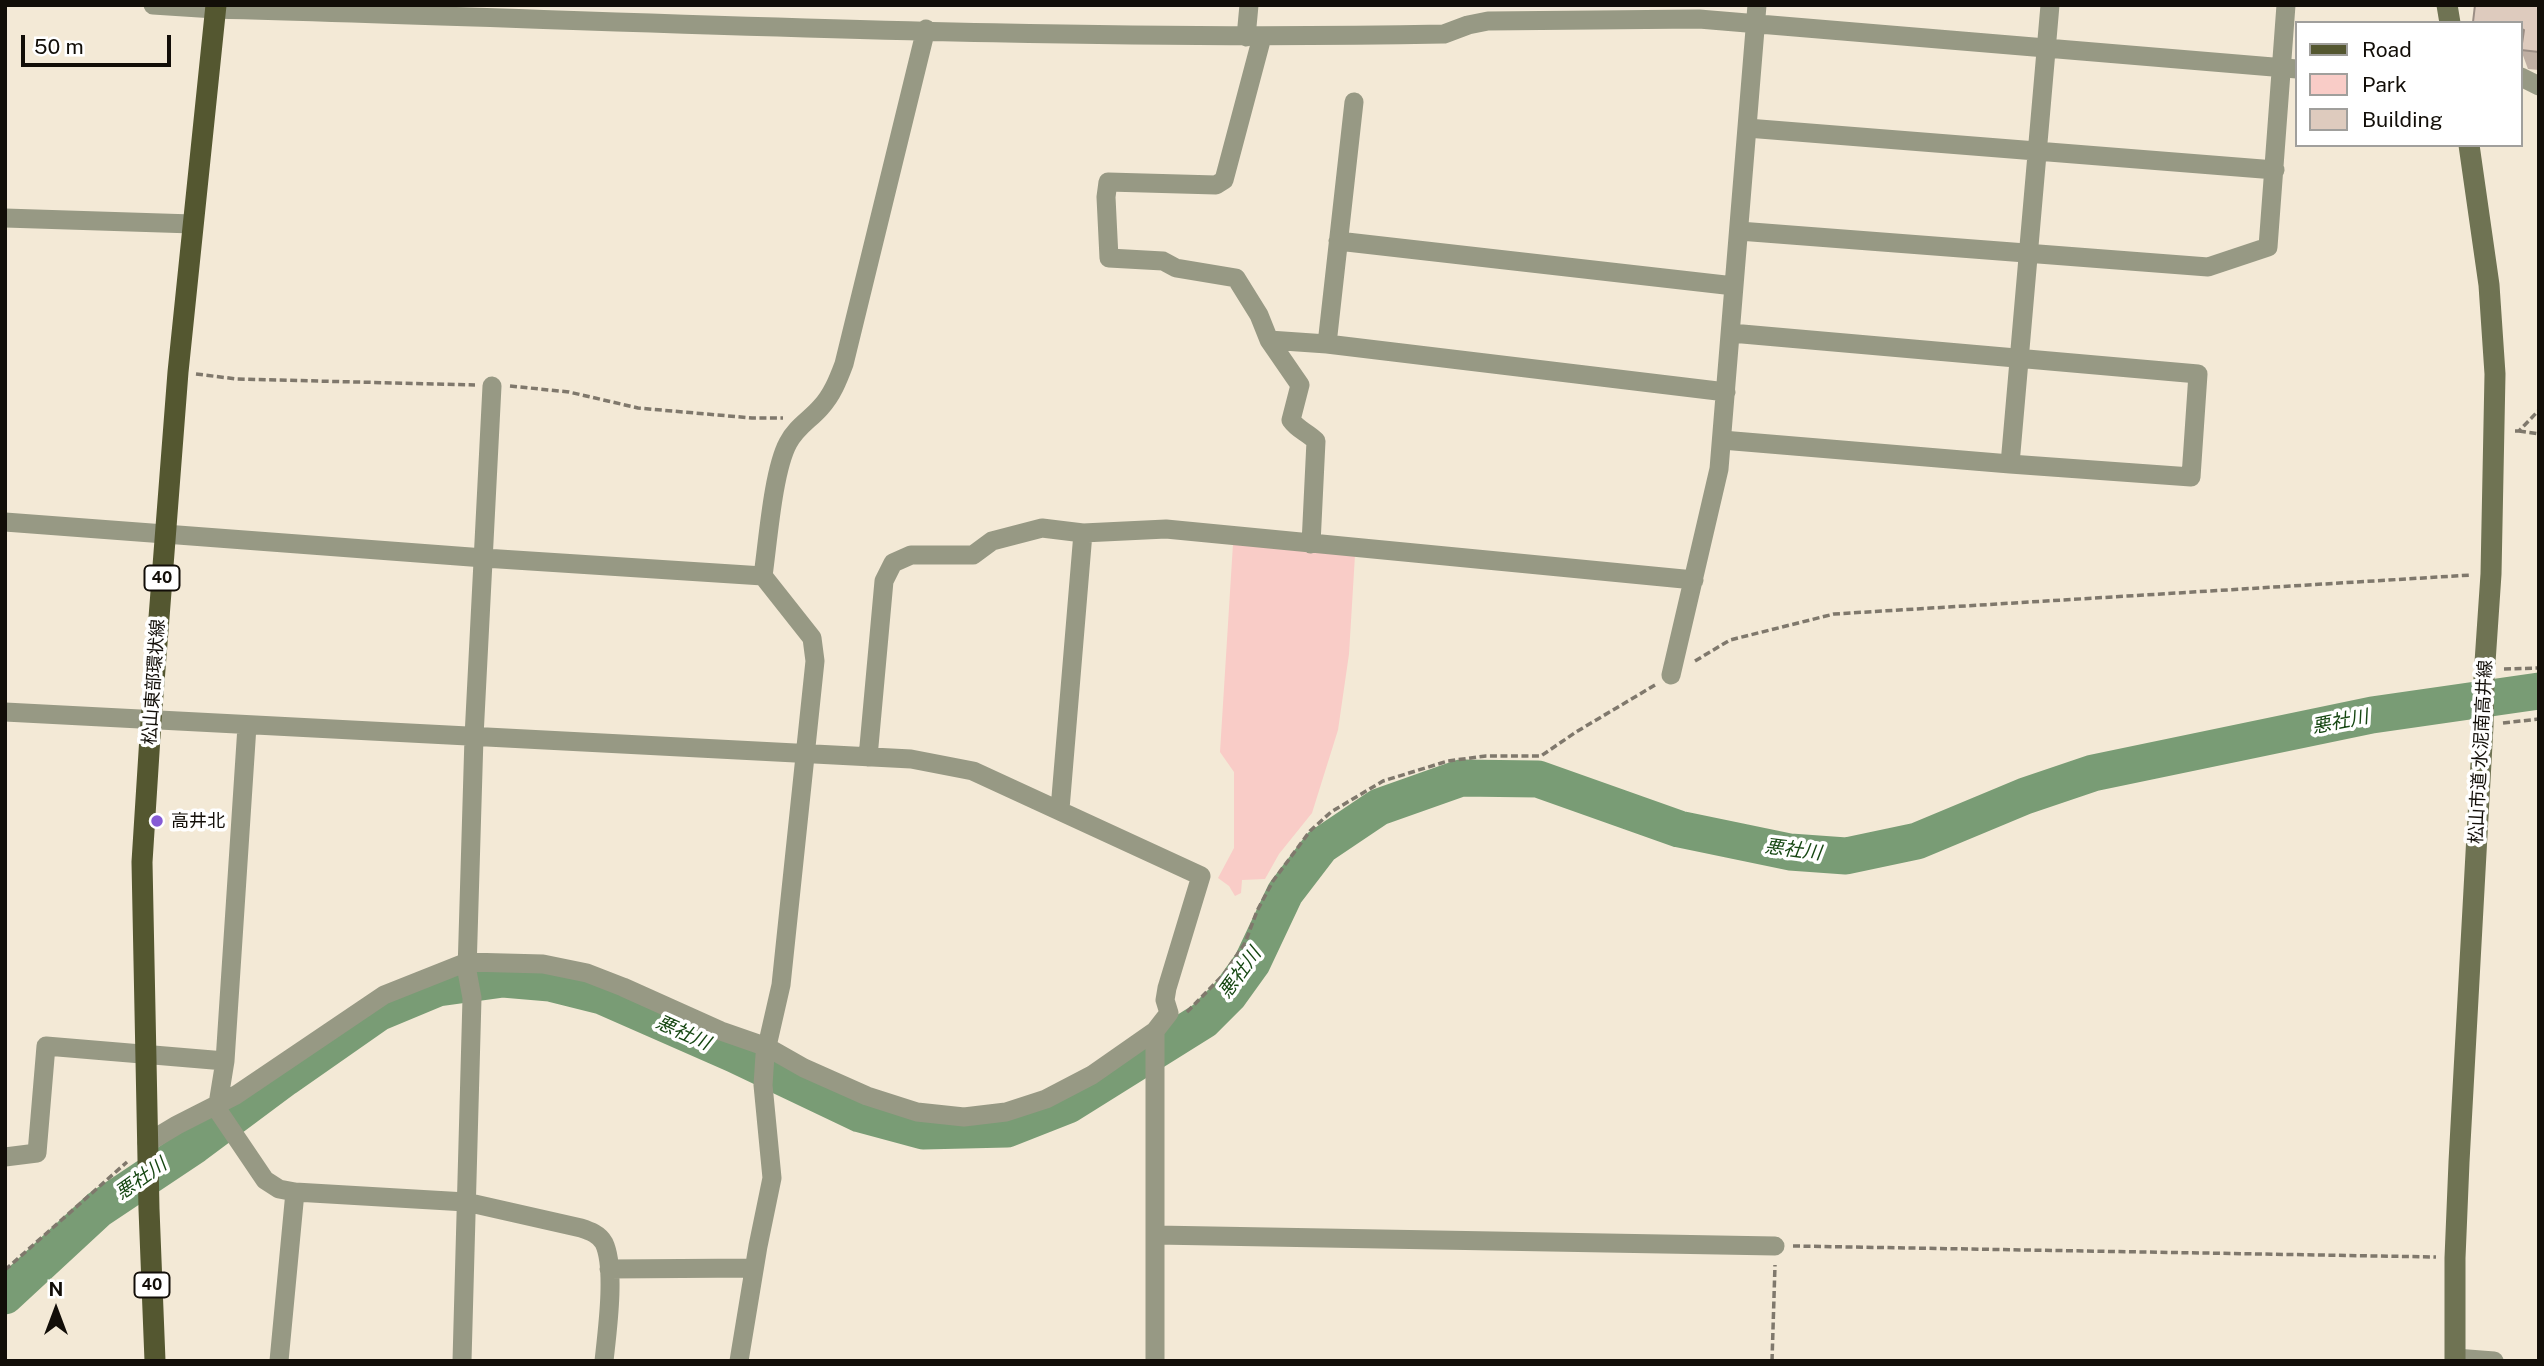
<!DOCTYPE html>
<meta charset="utf-8">
<style>
body{margin:0}
#map{position:relative;width:2544px;height:1366px;overflow:hidden;background:#f3e9d6;font-family:"Public Sans",sans-serif}
canvas{display:block}
.frame{position:absolute;inset:0;border:7px solid #120e08;pointer-events:none}
.legend{position:absolute;left:2295px;top:21px;width:228px;height:126px;box-sizing:border-box;background:#fff;border:2px solid #a09f9c;margin:0;padding:9px 12px;list-style:none;font-size:21px;color:#120e08}
.legend li{display:flex;align-items:center;gap:14px;height:35px}
.legend b{width:35px;border:2px solid #a09f9c}
.north{position:absolute;left:21px;top:1275px;width:70px;height:70px;-webkit-text-stroke:5px #fff;paint-order:stroke;rotate:0deg;font-size:19px;font-weight:700;line-height:28px;text-align:center;color:#120e08}
.north::after{content:'';display:block;margin:auto;width:24px;height:32px;background:#120e08;clip-path:polygon(50% 0,100% 100%,50% 72%,0 100%)}
.scale{position:absolute;left:21px;top:35px;width:150px;height:32px;box-sizing:border-box;border:4px solid #120e08;border-top:0;padding-left:9px;font-size:21px;line-height:24px;white-space:nowrap;color:#120e08;-webkit-text-stroke:5px #fff;paint-order:stroke}
</style>
<div id="map">
<canvas width="2544" height="1366"></canvas>
<div class="frame"></div>
<ul class="legend">
<li><b style="height:9px;background:#545730"></b>Road</li>
<li><b style="height:19px;background:#f9ccc7"></b>Park</li>
<li><b style="height:19px;background:#decbbe"></b>Building</li>
</ul>
<div class="north">N</div>
<div class="scale">50 m</div>
</div>
<script>
const context = document.querySelector('canvas').getContext('2d');
context.lineJoin = 'round';
function fill(path, color) { context.fillStyle = color; context.fill(path, 'evenodd'); }
function trace(path, color, width, dash) { context.strokeStyle = color; context.lineWidth = width; context.lineCap = dash ? 'butt' : 'round'; context.setLineDash(dash || []); context.stroke(path); }
function label(font, color, halo, rows, align = 'center') {
  context.font = font + ' "Public Sans","Noto Sans JP",sans-serif'; context.lineWidth = 7; context.setLineDash([]); context.textBaseline = 'middle'; context.strokeStyle = halo; context.fillStyle = color; for (const [text, x, y, turn = 0] of rows) {
    context.save(); context.translate(x, y); context.rotate((+turn || 0) * Math.PI / 180); context.textAlign = isNaN(turn) ? turn : align; if (halo) context.strokeText(text, 0, 0); context.fillText(text, 0, 0); context.restore();
  }
}
const green = new Path2D(`
 M1233 544 1355 555 1349 654 1338 730 1312 813 1279 854 1265 879 1242 880 1241 893 1235 896 1229 886 1218 878 1234 848V772L1220 752Z`);
const river = new Path2D(`
 M5 1296 99 1209 195 1145 285 1078 378 1013 438 988 503 979 550 983 602 996 734 1054 860 1114 923 1131 1007 1129 1068 1105 1204 1020 1229 995 1252 963 1285 893 1321 846 1379 807 1461 778 1538 779 1679 829 1790 852 1846 856 1917 841 2025 796 2093 773 2372 715 2539 691`);
const path = new Path2D(`
 M196 374 237 379 475 385
 M510 386 569 392 638 408 752 418H783
 M2515 431H2519L2539 410
 M2519 431 2539 434
 M1695 661 1730 640 1834 614 2471 575
 M2504 669 2539 668
 M2503 723 2539 719
 M1187 1012 1224 974 1245 943 1257 911 1273 881 1310 831 1331 812 1383 781 1448 761 1486 756H1541L1576 732 1655 685
 M1793 1246 2436 1257
 M5 1270 127 1162
 M1772 1361 1775 1265`);
const street = new Path2D(`
 M153 5 215 9C624 20 1034 42 1444 34L1468 25 1488 21 1699 19 2297 69
 M1246 37 1249 5
 M1262 37 1224 180 1216 185 1108 182 1106 197 1109 258 1163 261 1176 268 1236 278 1259 315 1269 340 1300 385 1291 420C1298 430 1307 432 1316 441L1311 544
 M2521 77 2539 86
 M1354 102 1327 344 1726 392
 M1747 128 2275 170
 M5 218 193 224
 M1739 231 2208 267 2268 247 2286 5
 M1338 241 1734 286
 M1731 333 2198 374 2191 477 2010 464
 M1269 340 1327 344
 M1722 440 2010 464 2050 5
 M5 522 484 558 763 576
 M1671 675 1719 469 1757 5
 M5 712 911 759 973 771 1201 876 1167 988 1165 1000 1169 1013 1155 1031V1361
 M247 726 225 1061 218 1104 219 1112 265 1180 279 1189 295 1192 466 1202 581 1228C590 1231 599 1234 604 1243 616 1268 607 1333 604 1361
 M868 757 884 581 893 563 911 555H973L992 541 1042 528 1083 533 1166 529 1694 580
 M1060 809 1083 533
 M147 1143 177 1125 236 1095 384 995 467 962 543 964 587 973 623 987 721 1031 767 1047 804 1068 867 1096 917 1112 964 1117 1006 1112 1046 1099 1092 1075 1155 1031
 M5 1157 37 1153 46 1046 225 1061
 M1156 1235 1775 1246
 M609 1269 754 1268
 M2455 1358 2494 1361
 M279 1361 295 1192
 M462 1361 472 998 467 971 474 737 492 386
 M739 1361 758 1246 772 1178 763 1085 765 1055 781 985 815 661 812 638 763 576C768 541 773 471 788 443 797 426 810 420 821 407 832 395 838 380 844 364L926 29`);
const secondary = new Path2D(`
 M2447 5 2450 23
 M2455 1361V1258L2459 1162 2483 726 2484 677 2491 574 2495 374 2489 285 2469 145`);
const primary = new Path2D(`
 M155 1361 149 1209 142 862 151 721 178 372 216 5`);
const wall = new Path2D(`
 M2539 5V70L2528 69 2521 50V23Z`);
const building = new Path2D(`
 M2475 5H2539V52L2521 50 2524 30 2521 29V23L2473 22Z`);
const markers = [
 [157,821,7,"#865bd5"]
];
const shields = [
 [162,578,35],
 [152,1285,35]
];
const shieldNames = [
 ["40",162,578],
 ["40",152,1285]
];
const streetNames = [
 ["松山東部環状線",154,682,-86],
 ["松山市道 水泥南高井線",2481,752,-87]
];
const poiNames = [
 ["高井北",171,821]
];
const waterNames = [
 ["悪社川",2340,722,-11],
 ["悪社川",1793,850,7],
 ["悪社川",1240,973,-54],
 ["悪社川",683,1033,24],
 ["悪社川",141,1179,-35]
];
fill(green, '#f9ccc7');
trace(river, '#799c75', 37);
trace(path, '#7f786c', 3.5, [7, 3.5]);
trace(street, '#979984', 19);
trace(secondary, '#6f7353', 21);
trace(primary, '#545730', 21);
fill(wall, '#bfafa3');
fill(building, '#decbbe');
trace(building, '#9b8e85', 2);
for (const [x, y, r, color] of markers) { const dot = new Path2D(); dot.arc(x, y, r, 0, 2 * Math.PI); context.fillStyle = color; context.fill(dot); trace(dot, '#fff', 2.5); }
for (const [x, y, w] of shields) { const box = new Path2D(); box.roundRect(x - w / 2, y - 12.5, w, 25, 5); context.fillStyle = '#fff'; context.fill(box); trace(box, '#120e08', 2); }
label('bold 16px', '#120e08', null, shieldNames);
label('18px', '#120e08', '#fff', streetNames);
label('18px', '#120e08', '#fff', poiNames, 'left');
label('italic 19px', '#164712', '#fff', waterNames);
</script>
